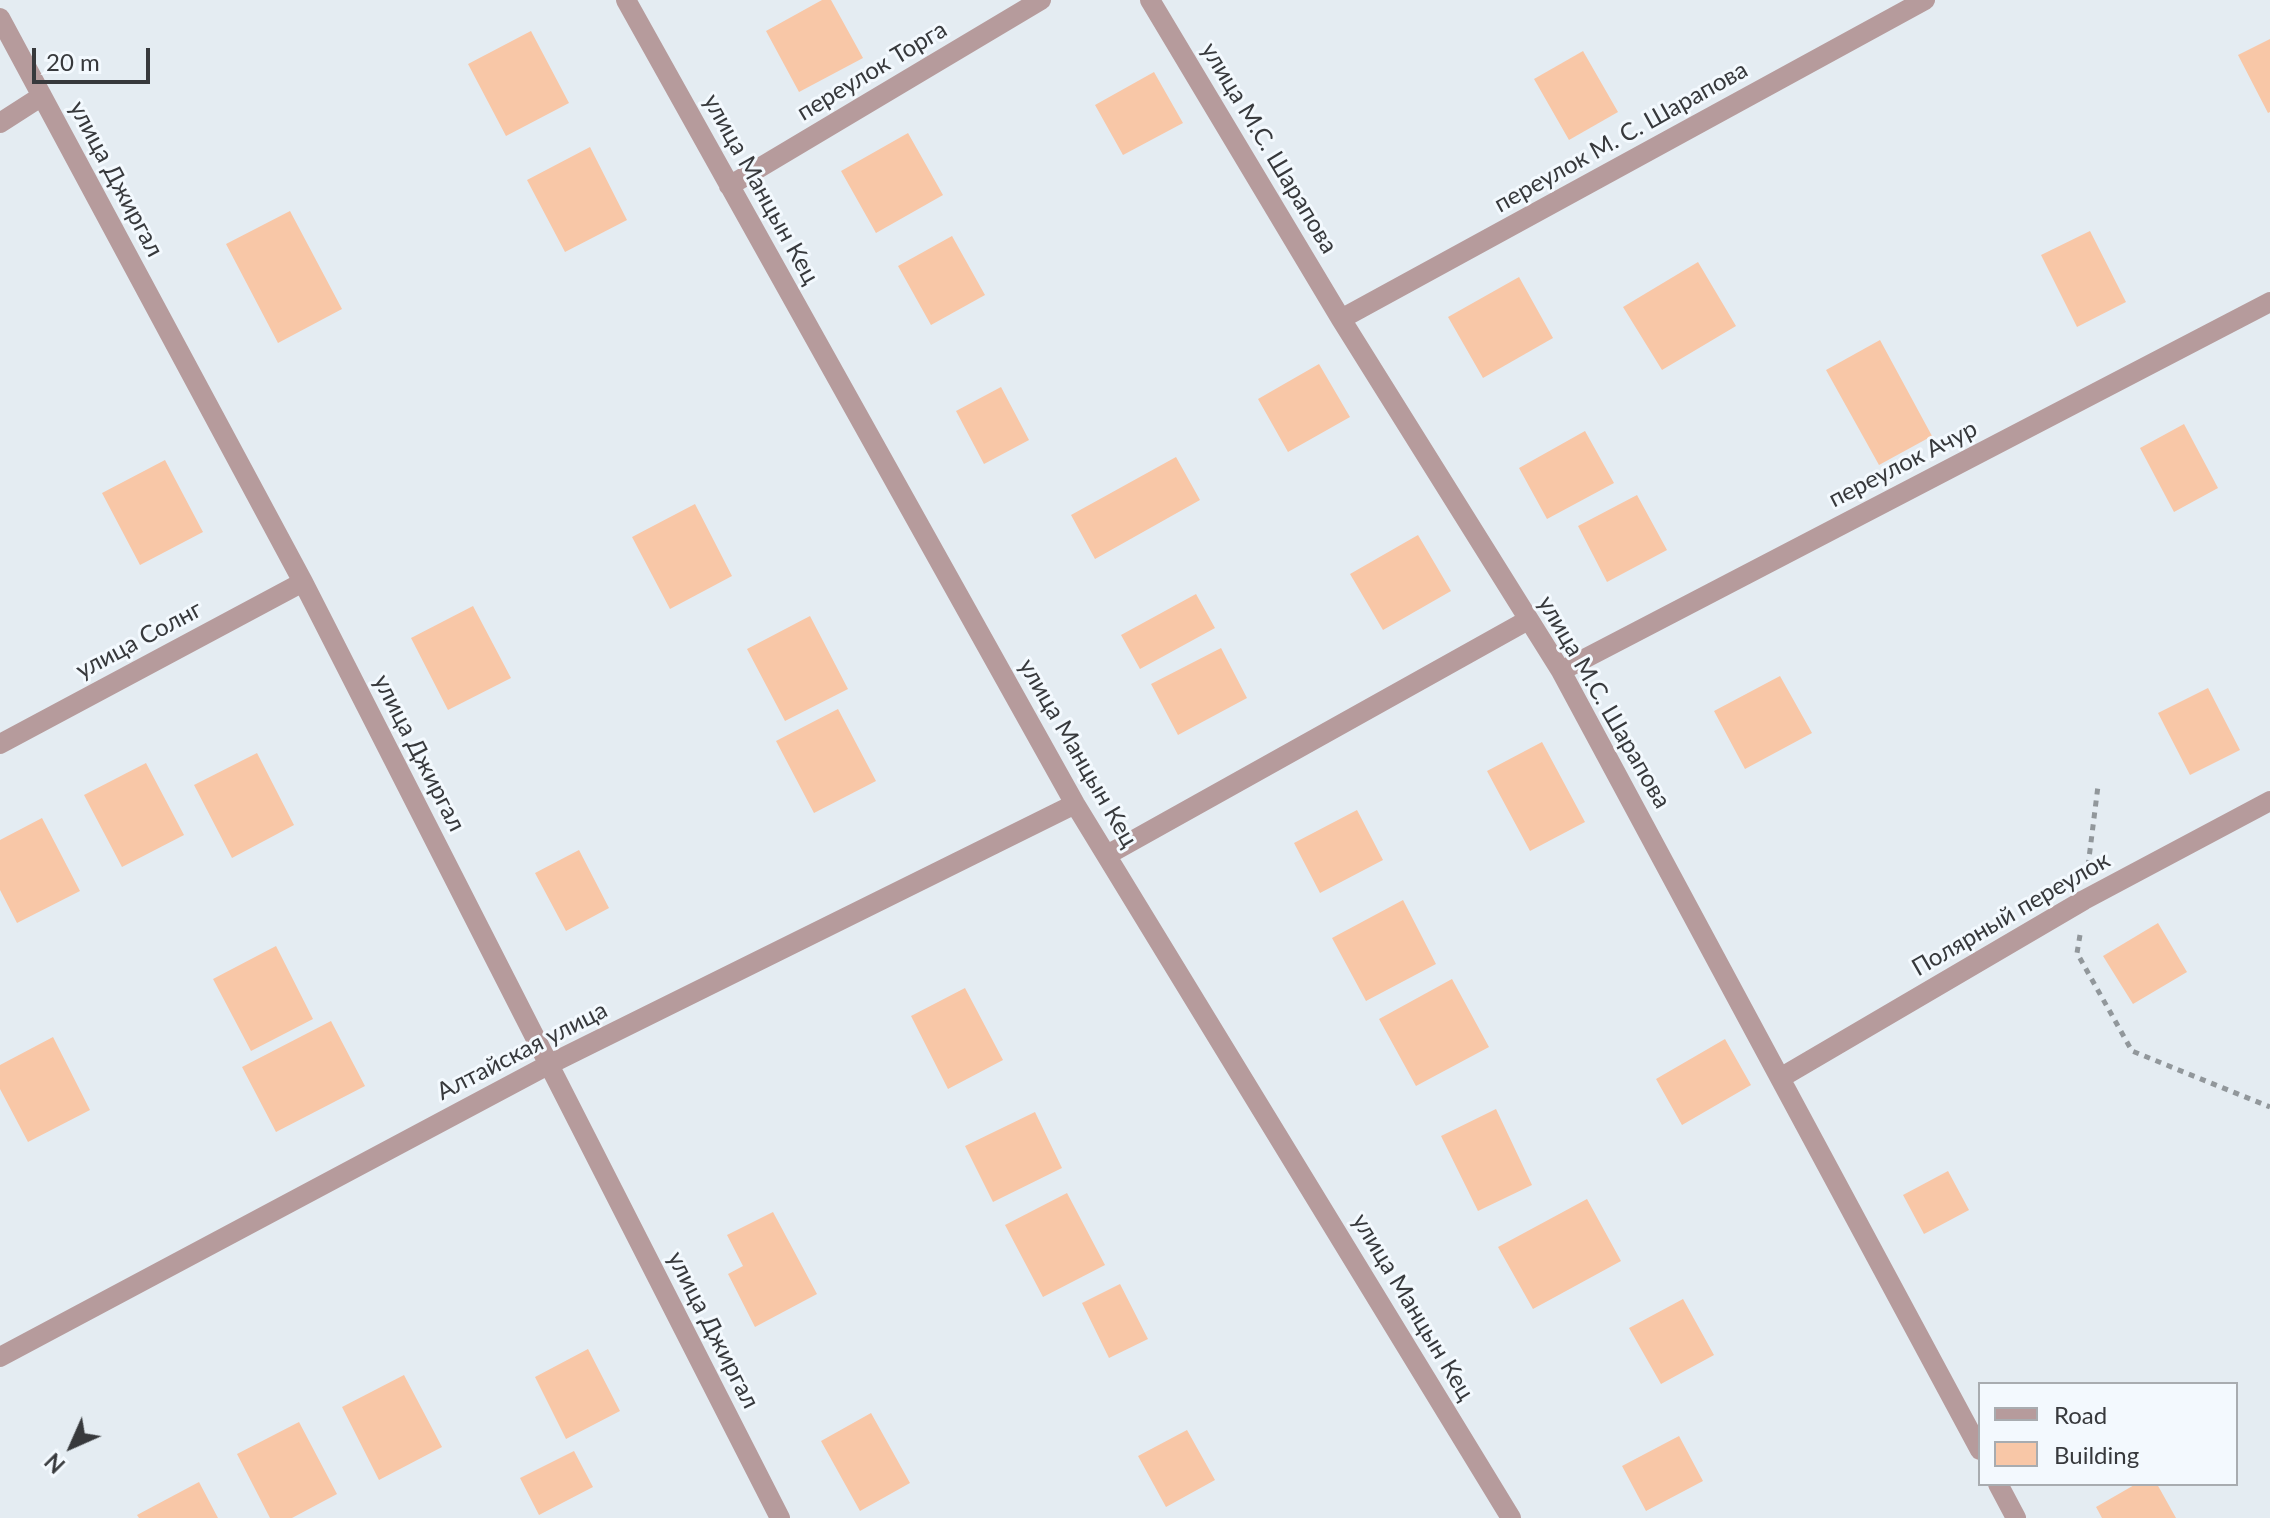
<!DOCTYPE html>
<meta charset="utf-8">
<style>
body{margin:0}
#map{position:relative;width:2270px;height:1518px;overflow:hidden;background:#e4ecf2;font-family:Lato,sans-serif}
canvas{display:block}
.legend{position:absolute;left:1978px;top:1382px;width:260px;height:104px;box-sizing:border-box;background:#f3f9fe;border:2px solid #a8acb0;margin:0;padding:10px 14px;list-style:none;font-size:24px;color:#37393c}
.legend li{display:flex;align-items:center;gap:16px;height:40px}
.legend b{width:40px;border:2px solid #a8acb0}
.north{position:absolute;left:32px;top:1406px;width:80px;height:80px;-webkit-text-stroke:6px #f3f9fe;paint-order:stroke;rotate:225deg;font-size:22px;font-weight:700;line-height:32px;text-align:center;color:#37393c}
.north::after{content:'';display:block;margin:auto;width:28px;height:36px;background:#37393c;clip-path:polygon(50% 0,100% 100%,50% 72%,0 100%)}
.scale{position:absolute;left:32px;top:48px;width:118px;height:36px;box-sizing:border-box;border:4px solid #37393c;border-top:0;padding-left:10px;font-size:24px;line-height:28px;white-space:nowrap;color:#37393c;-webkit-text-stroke:6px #f3f9fe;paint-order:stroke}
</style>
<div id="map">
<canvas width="2270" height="1518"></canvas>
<ul class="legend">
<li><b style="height:10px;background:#b69b9c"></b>Road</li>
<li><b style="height:22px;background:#f8c7a7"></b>Building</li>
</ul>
<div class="north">N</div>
<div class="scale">20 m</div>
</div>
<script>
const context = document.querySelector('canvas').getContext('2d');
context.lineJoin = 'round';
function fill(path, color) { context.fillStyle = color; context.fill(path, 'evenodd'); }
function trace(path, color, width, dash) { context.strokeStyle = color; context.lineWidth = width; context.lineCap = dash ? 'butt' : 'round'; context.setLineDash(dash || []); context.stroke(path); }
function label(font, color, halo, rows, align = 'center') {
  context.font = font + ' Lato,sans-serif'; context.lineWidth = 6; context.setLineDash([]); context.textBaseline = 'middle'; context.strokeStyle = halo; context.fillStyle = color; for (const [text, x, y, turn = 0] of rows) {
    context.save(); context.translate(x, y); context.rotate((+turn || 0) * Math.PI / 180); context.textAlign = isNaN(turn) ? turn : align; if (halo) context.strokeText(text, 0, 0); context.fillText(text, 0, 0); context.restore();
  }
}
const building = new Path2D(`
 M822 0H831L863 58 799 92 766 31Z
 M531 31 569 103 506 136 468 64Z
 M2270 39V112L2268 113 2238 55Z
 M1583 51 1618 112 1569 140 1534 79Z
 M1154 72 1183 123 1123 155 1095 105Z
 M908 133 943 195 876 233 841 171Z
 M590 147 627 220 565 252 527 180Z
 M290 211 342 309 278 343 226 244Z
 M2090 231 2126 302 2077 327 2041 255Z
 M952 236 985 295 931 325 898 266Z
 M1698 262 1736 326 1662 370 1623 307Z
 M1519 277 1553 338 1483 378 1448 317Z
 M1880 340 1932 436 1879 465 1826 370Z
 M1319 364 1350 417 1288 452 1258 399Z
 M1001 387 1029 440 984 464 956 411Z
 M2184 424 2218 488 2174 512 2140 448Z
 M1585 431 1614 483 1547 519 1519 468Z
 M1176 457 1200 500 1095 559 1071 515Z
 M165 460 203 532 140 565 102 493Z
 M1637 495 1667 550 1607 582 1578 526Z
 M695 504 732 576 670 609 632 537Z
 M1418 535 1451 591 1383 630 1350 574Z
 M1196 594 1215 628 1140 669 1121 635Z
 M473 606 511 678 448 710 411 638Z
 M810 616 848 689 785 721 747 649Z
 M1221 648 1247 698 1178 735 1151 684Z
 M1780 676 1812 733 1745 769 1714 711Z
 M2208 688 2240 750 2190 775 2158 713Z
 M838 709 876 781 814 813 776 741Z
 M1542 742 1585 822 1530 851 1487 771Z
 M257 753 294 825 232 858 194 785Z
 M146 763 184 835 122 867 84 795Z
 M1357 810 1383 860 1320 893 1294 843Z
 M42 818 80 891 17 923 0 890V840Z
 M579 850 609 908 566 931 535 873Z
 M1403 900 1436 964 1366 1001 1332 938Z
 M2158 923 2187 972 2133 1004 2103 956Z
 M276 946 313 1019 251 1051 213 979Z
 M1452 979 1489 1047 1416 1086 1379 1019Z
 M965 988 1003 1060 948 1089 911 1016Z
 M331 1021 365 1086 276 1132 242 1067Z
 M53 1037 90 1110 28 1142 0 1089V1065Z
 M1725 1039 1751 1085 1682 1125 1656 1079Z
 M1496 1109 1532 1185 1478 1211 1441 1136Z
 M1035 1112 1062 1168 993 1202 965 1146Z
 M1948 1171 1969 1210 1924 1234 1903 1195Z
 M1067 1193 1105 1265 1043 1297 1005 1225Z
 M1587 1199 1621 1261 1533 1309 1498 1247Z
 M773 1212 817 1294 755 1327 728 1274 743 1266 727 1235Z
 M1120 1284 1148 1339 1109 1358 1082 1303Z
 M1683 1299 1714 1355 1661 1384 1629 1328Z
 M588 1349 620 1411 566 1439 535 1377Z
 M404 1375 442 1447 379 1480 342 1407Z
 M871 1413 910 1483 860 1511 821 1441Z
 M299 1422 337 1494 292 1518H270L237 1454Z
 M1187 1430 1215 1480 1166 1507 1138 1456Z
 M1679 1436 1703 1481 1646 1511 1622 1466Z
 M574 1451 593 1487 539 1515 520 1478Z
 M199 1482 218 1518H139L137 1515Z
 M2136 1484H2157L2176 1518H2102L2096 1507Z`);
const path = new Path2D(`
 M2088 866 2098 786
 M2080 935 2077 953 2132 1051 2270 1107`);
const street = new Path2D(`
 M626 0 1075 804 1511 1518
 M1150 0 1341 319 1561 671 1980 1450
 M0 18 303 582 780 1518
 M0 123 42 96
 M729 186 1041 0
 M1341 319 1925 0
 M1561 671 2270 302
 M0 744 303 582
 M1107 855 1528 620
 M1782 1077 2084 900 2270 801
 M0 1357 548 1065 1075 804
 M1998 1484 2016 1518`);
const streetNames = [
 ["переулок Торга",872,71,-31],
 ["переулок М. С. Шарапова",1621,137,-29],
 ["улица М.С. Шарапова",1269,148,59],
 ["улица Джиргал",116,179,62],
 ["улица Манцын Кец",761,189,61],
 ["переулок Ачур",1903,464,-27],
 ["улица Солнг",139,640,-28],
 ["улица М.С. Шарапова",1604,702,60],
 ["улица Джиргал",419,753,63],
 ["улица Манцын Кец",1078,753,60],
 ["Полярный переулок",2011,914,-30],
 ["Алтайская улица",522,1051,-27],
 ["улица Манцын Кец",1413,1307,59],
 ["улица Джиргал",713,1330,63]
];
fill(building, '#f8c7a7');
trace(path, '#91979b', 5, [6, 6]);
trace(street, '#b69b9c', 20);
label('24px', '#37393c', '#f3f9fe', streetNames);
</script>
